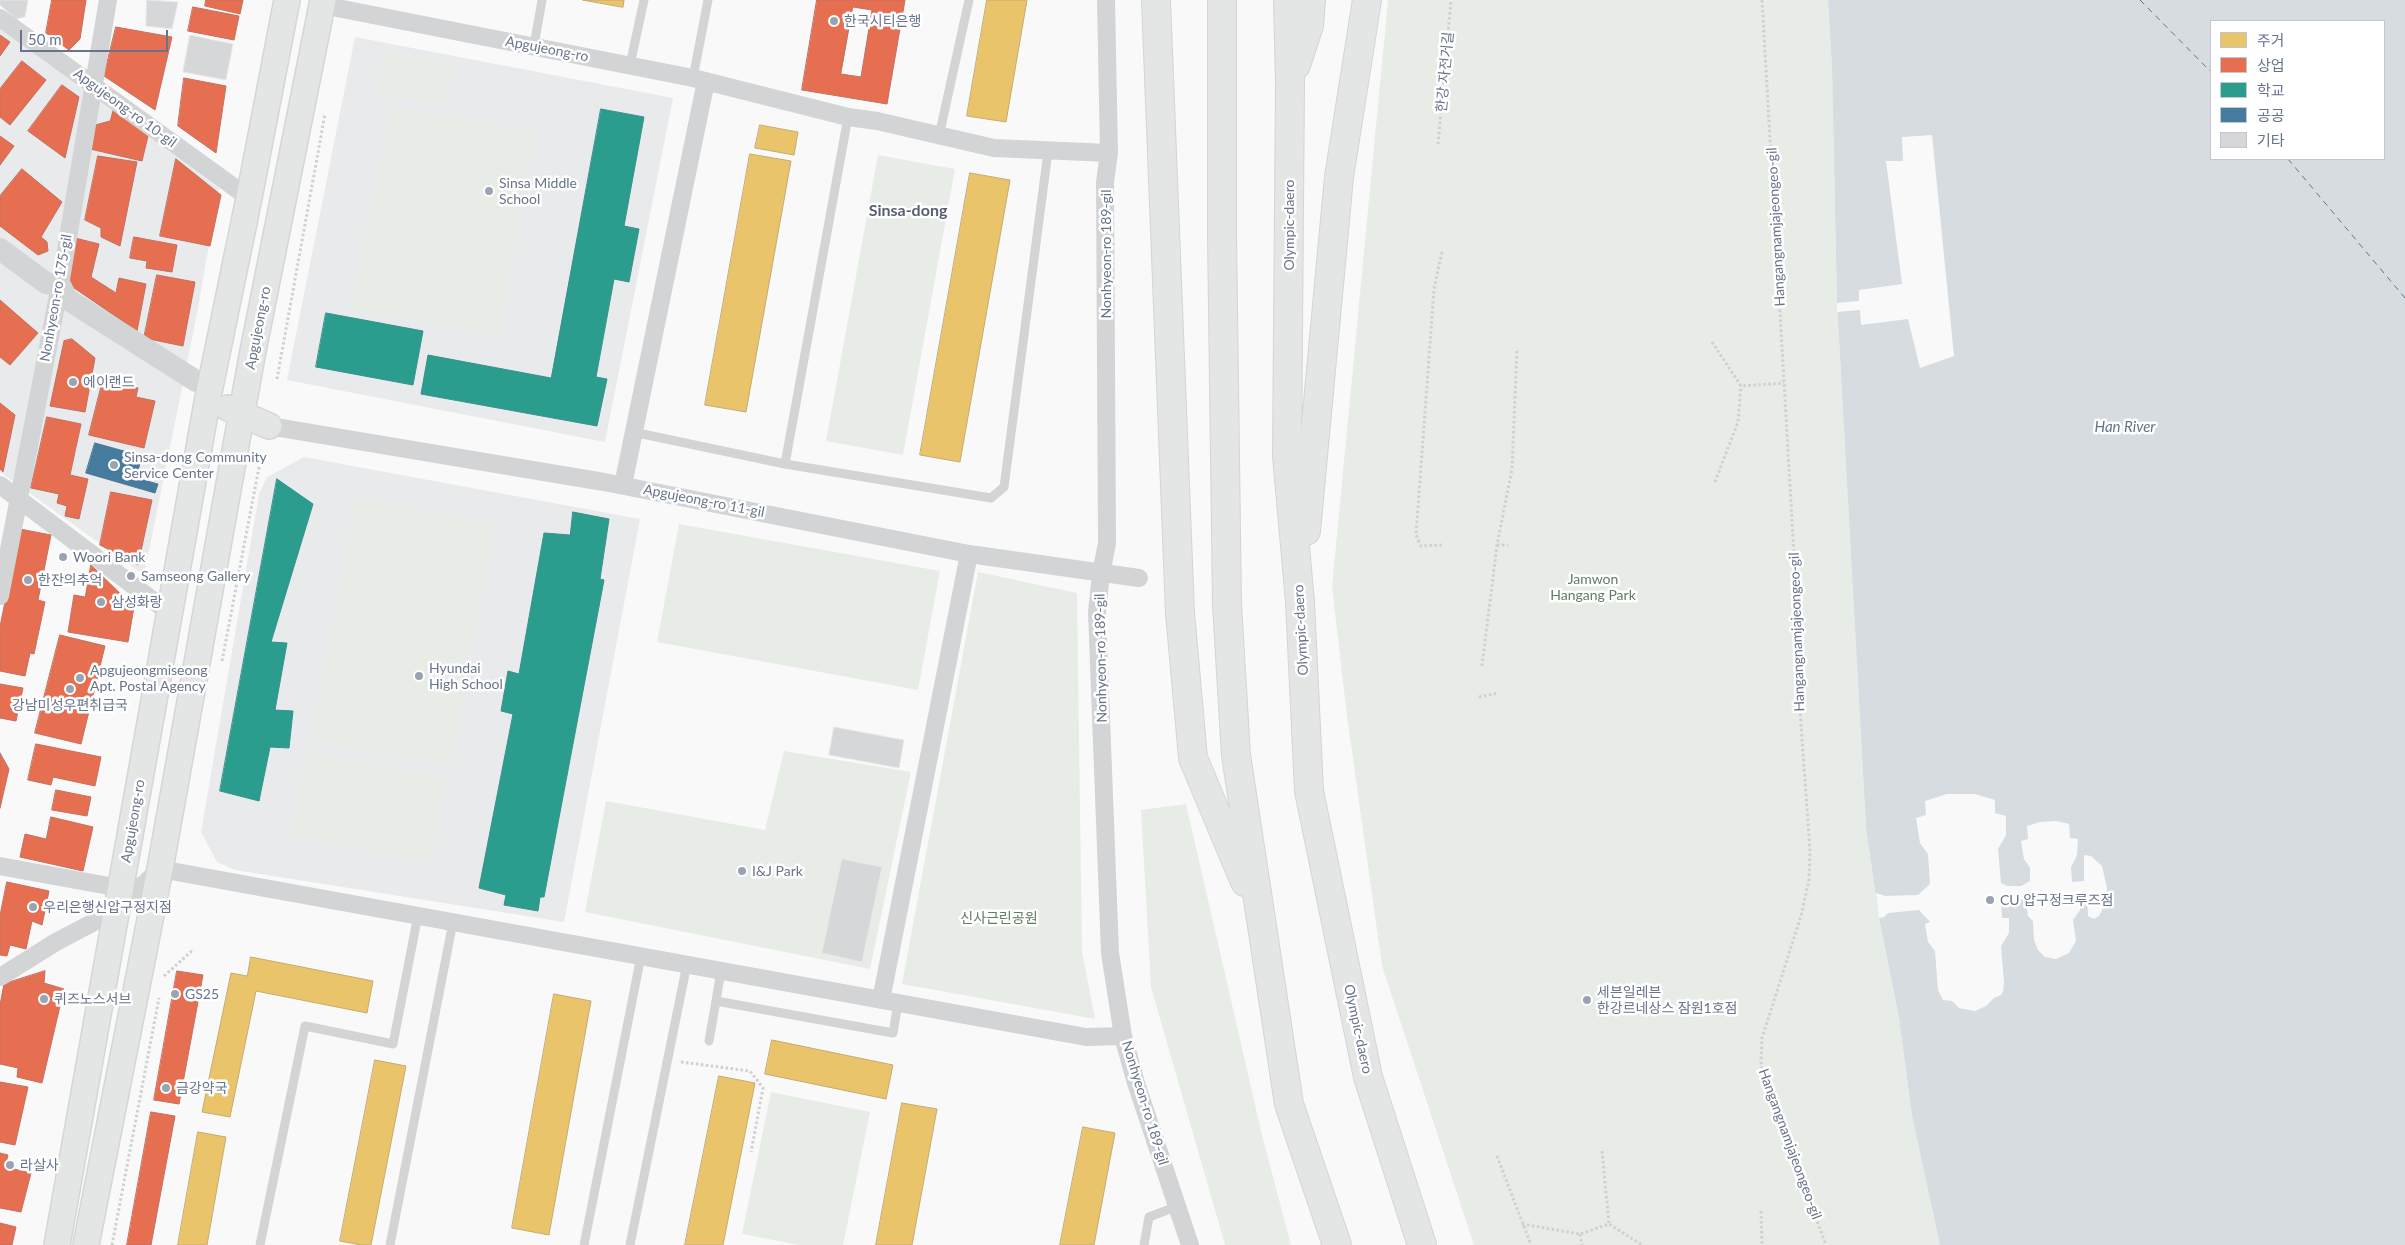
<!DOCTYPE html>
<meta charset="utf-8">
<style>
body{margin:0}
#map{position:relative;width:2405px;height:1245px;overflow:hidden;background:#f9f9f9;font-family:Lato,"Noto Sans KR",sans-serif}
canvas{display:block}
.legend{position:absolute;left:2210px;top:20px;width:175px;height:140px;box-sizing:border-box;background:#fff;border:1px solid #c2c7d1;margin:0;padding:6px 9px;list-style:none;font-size:15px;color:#67748b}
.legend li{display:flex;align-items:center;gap:10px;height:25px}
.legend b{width:25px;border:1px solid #c2c7d1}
.scale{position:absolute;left:20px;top:30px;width:148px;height:22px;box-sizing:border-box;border:2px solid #67748b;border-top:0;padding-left:6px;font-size:15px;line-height:18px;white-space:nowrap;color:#67748b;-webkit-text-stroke:4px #fff;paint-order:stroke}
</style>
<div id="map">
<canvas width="2405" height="1245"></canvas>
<ul class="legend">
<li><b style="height:14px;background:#e9c46a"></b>주거</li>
<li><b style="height:14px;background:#e76f51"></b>상업</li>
<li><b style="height:14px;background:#2a9d8f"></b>학교</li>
<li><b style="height:14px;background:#457b9d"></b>공공</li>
<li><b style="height:14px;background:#d6d7d9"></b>기타</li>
</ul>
<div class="scale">50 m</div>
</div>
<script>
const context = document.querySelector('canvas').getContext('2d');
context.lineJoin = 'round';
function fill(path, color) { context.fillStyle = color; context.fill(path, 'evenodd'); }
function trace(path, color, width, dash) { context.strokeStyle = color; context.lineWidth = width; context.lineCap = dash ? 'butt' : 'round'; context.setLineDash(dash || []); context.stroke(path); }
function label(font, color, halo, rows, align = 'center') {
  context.font = font + ' Lato,"Noto Sans KR",sans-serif'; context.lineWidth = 5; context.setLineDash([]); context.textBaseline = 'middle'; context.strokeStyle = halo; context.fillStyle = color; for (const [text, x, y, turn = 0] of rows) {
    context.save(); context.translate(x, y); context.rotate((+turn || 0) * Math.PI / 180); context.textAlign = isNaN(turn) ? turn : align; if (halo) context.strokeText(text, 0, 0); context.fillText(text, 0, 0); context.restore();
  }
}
const built = new Path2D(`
 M0 29 219 188 196 319 144 575 0 472Z
 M355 37 673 98 605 442 287 380Z
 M304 457 640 519 564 922 235 870 217 862 201 832 259 494 267 477Z`);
const green = new Path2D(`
 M1388 0H1828L1832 69 1837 303 1866 828 1879 918 1899 1018 1912 1116 1940 1245H1474L1382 966 1347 716 1332 587Z
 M386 52 453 64 445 106 378 94Z
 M392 106 535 134 498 335 350 309Z
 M878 155 955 169 903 455 826 441Z
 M357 499 494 524 451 764 310 742Z
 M679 524 940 571 918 690 657 642Z
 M978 572 1077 593 1082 951 1095 1019 902 984Z
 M784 751 911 772 870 969 585 912 606 801 765 830Z
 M306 753 446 778 431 862 291 837Z
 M1186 804 1262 1135 1291 1245H1225L1151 987 1141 810Z
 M771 1092 870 1112 843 1245H799L742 1234Z`);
const water = new Path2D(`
 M1828 0H2405V1245H1940L1912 1116 1899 1018 1879 918 1866 828 1837 303 1832 69ZM2211 21H2384V159H2211Z`);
const pier = new Path2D(`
 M1932 135 1954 356 1920 368 1908 319 1861 325 1860 310 1837 312V303L1859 301V290L1902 284 1886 161H1903L1902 137Z
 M1947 794H1975L1995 800V813L2006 816V835L1998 849 2001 883 2007 886H2021L2030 881V868L2024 859 2021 841 2028 839 2027 826 2040 822 2056 821 2069 824 2070 838 2078 839 2077 855 2071 867 2072 882 2084 881V855L2091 856 2102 866 2107 888 2104 906 2099 916 2094 919 2088 916 2087 892 2074 894V900L2079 901 2080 910 2073 920 2076 941 2069 953 2056 959 2045 957 2038 950 2034 940 2033 921 2028 916 2026 904 2031 901 2026 899 2001 902 2002 918H2009V933L2001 946 2004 982 2003 992 2001 995 1994 998 1986 1006 1975 1011 1959 1008 1952 1001 1943 1000 1938 990 1935 951 1928 942 1925 924 1930 922 1919 910 1888 913 1884 917 1879 918 1876 893 1885 896 1918 895 1930 884 1928 854 1920 843 1916 818 1926 815 1925 801Z`);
const homes = new Path2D(`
 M583 0H624L623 7Z
 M987 0H1027L1006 122 967 116Z
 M760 125 798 132 794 155 755 148Z
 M750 154 791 161 746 412 705 405Z
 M970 173 1010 180 960 462 920 455Z
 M251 957 373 981 367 1013 256 991 230 1117 202 1112 231 973 247 976Z
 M554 994 591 1001 549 1235 512 1228Z
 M772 1040 893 1065 886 1099 765 1074Z
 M375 1060 406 1066 371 1245H361L340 1241Z
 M719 1076 755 1083 723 1245H685Z
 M902 1103 937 1109 912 1245H876Z
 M1083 1127 1115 1133 1094 1245H1060Z
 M198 1132 226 1137 207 1245H178Z`);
const shops = new Path2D(`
 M52 0H86L80 39 69 50 46 33Z
 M206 0H243L240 14 205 6Z
 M817 0H905L887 104 802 90ZM853 7 872 10 861 77 841 74Z
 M193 7 239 16 234 40 188 31Z
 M116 27 172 37 155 110 104 76Z
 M0 35 10 42 0 56Z
 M22 61 46 80 10 125 0 117V89Z
 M184 78 226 86 216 153 178 126Z
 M62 85 79 97 65 158 28 131Z
 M114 108 148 136 142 161 90 149 95 125 110 121Z
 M0 136 14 146 0 165Z
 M98 156 137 162 120 246 101 237V228L85 220Z
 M176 159 221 195 210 246 160 236Z
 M22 169 62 202 41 237 47 242 48 251 38 255 0 226V196Z
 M134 237 177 245 172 272 146 268 147 261 130 258Z
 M75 238 99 244 91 277 116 293 119 278 146 284 137 331 64 281Z
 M157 275 195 282 183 346 144 338Z
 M0 300 38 333 10 365 0 357Z
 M72 339 95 358 85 412 50 406 64 341Z
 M103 380 138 388 136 397 155 401 144 448 89 435Z
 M0 403 15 415 3 472 0 469Z
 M47 417 81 424 70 475 88 479 79 519 65 516 67 506 57 503 59 494 31 488Z
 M111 492 152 500 138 565 100 545Z
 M20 529 51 535 38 600 45 602 34 654 30 653 25 676 0 671V627Z
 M91 565 134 607 128 642 68 632 74 595 85 597Z
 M60 635 105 646 81 744 35 733Z
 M0 684 23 688 16 721 0 718Z
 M36 744 101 757 95 786 53 777 51 785 28 780Z
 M0 753 9 769 0 808Z
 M56 790 91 797 87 816 52 810Z
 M51 817 93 827 83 871 20 857 25 834 46 839Z
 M7 882 49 891 42 925 32 921 26 949 10 945 7 956 0 955V916Z
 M45 971 44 983 64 989 42 1083 17 1077 18 1068 0 1064V1005L4 984Z
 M177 971 203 975 179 1104 154 1100Z
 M0 1082 28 1087 15 1145 0 1142Z
 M151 1112 175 1116 151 1245H127Z
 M0 1153 8 1155 5 1167 31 1173 21 1212 0 1208Z
 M0 1223 16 1227 12 1245H0Z`);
const schools = new Path2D(`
 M601 109 644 117 624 226 639 229 629 282 614 279 596 377 607 379 597 426 421 394 428 355 551 378Z
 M326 313 423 331 413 385 316 367Z
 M277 479 313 504 271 642 287 643 275 710 293 711 289 748 270 747 259 801 220 791Z
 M573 512 609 519 600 579 604 580 544 897H540L538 911 504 905 506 895 479 888 513 714 501 711 508 671 519 674 544 533 570 535Z`);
const public = new Path2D(`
 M95 443 142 456 136 478 158 484 155 493 86 473Z`);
const ferry = new Path2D(`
 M2140 0 2211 72
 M2288 159 2405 298`);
const building = new Path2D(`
 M0 0H28L25 17 16 19 0 5Z
 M147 0 178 2 172 29 146 26Z
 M190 35 233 44 226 80 183 72Z
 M834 727 904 740 899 768 829 755Z
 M842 859 882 867 862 962 822 953Z`);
const path = new Path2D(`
 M1762 0 1794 555 1800 710 1810 851 1809 880 1801 916 1762 1038 1761 1064 1765 1083 1826 1245
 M1438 144 1451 0
 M1442 252 1434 289 1416 535 1421 546 1443 545
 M1712 342 1741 386 1784 383
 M277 379 325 114
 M1715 482 1738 422 1741 386
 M1497 545H1508
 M222 661 260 462
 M1482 666 1497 545 1512 469 1517 350
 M1479 697 1498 693
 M164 976 194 949
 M681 1062 750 1071 763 1088 751 1152
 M1602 1151 1609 1224
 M1497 1156 1531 1245
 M1761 1211 1762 1245
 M1522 1224 1580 1234 1609 1224 1642 1245
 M1580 1234 1582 1245
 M112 1245 159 998`);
const service = new Path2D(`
 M534 46 542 0
 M630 65 644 0
 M693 78 708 0
 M848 117 785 464 991 498 1004 487 1048 152
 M939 136 969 0
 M633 432 785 464
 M721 971 716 1001 893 1033 898 1003
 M709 1041 716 1001
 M260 1245 305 1026 393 1044 418 915
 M390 1245 453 922
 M584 1245 641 956
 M630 1245 687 964
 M1144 1245 1149 1217 1178 1206`);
const minor = new Path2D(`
 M1106 0 1109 153 1105 182 1107 543 1101 574 1097 612 1110 953 1123 1036 1136 1083 1190 1245
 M322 5 693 78 848 117 877 121 994 148 1109 153
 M0 18 249 198
 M269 426 604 482 969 554 1139 578
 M0 485 171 614
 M623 485 706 81
 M0 596 60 285 108 0
 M0 866 120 888 130 883
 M160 869 1086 1037 1123 1036
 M0 977 56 942 115 911 160 869
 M881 1000 969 554`);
const tertiary = new Path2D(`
 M0 249 46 283 60 285 67 299 196 381`);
const secondary = new Path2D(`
 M228 408 269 426
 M57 1245 208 397 249 198 287 0
 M86 1245 160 869 252 356 323 0`);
const trunk = new Path2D(`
 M1156 0 1180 613 1193 758 1245 882
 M1222 0V234L1227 605 1236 755 1289 1104 1337 1245
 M1288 0 1290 83 1287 456 1300 602 1309 791 1368 1077 1422 1245
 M1296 65 1309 25 1311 0
 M1306 531 1339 177 1367 0`);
const markers = [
 [834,21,5,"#9aa3b2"],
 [489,191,5,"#9aa3b2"],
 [73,382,5,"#9aa3b2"],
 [114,465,5,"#9aa3b2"],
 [63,557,5,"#9aa3b2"],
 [131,576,5,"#9aa3b2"],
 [28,580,5,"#9aa3b2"],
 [101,602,5,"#9aa3b2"],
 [419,676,5,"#9aa3b2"],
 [80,678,5,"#9aa3b2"],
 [70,689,5,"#9aa3b2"],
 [742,871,5,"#9aa3b2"],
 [1990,900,5,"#9aa3b2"],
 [33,907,5,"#9aa3b2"],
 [175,994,5,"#9aa3b2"],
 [44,999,5,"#9aa3b2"],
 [1587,1000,5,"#9aa3b2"],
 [166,1088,5,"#9aa3b2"],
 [10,1165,5,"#9aa3b2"]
];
const poiNames = [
 ["한국시티은행",844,21],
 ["Sinsa Middle",499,183],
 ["School",499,199],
 ["에이랜드",83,382],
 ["Sinsa-dong Community",124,457],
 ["Service Center",124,473],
 ["Woori Bank",73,557],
 ["Samseong Gallery",141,576],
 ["한잔의추억",38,580],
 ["삼성화랑",111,602],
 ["Hyundai",429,668],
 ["High School",429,684],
 ["Apgujeongmiseong",90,670],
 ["Apt. Postal Agency",90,686],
 ["강남미성우편취급국",70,705,"center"],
 ["I&J Park",752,871],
 ["CU 압구정크루즈점",2000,900],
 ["우리은행신압구정지점",43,907],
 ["세븐일레븐",1597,992],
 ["한강르네상스 잠원1호점",1597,1008],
 ["GS25",185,994],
 ["퀴즈노스서브",54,999],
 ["금강약국",176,1088],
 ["라살사",20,1165]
];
const streetNames = [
 ["Apgujeong-ro",547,49,11],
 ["한강 자전거길",1445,72,-85],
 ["Apgujeong-ro 10-gil",125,108,36],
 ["Olympic-daero",1289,225,-90],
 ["Hangangnamjajeongeo-gil",1776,227,-93],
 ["Nonhyeon-ro 189-gil",1106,254,-90],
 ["Nonhyeon-ro 175-gil",56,298,-80],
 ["Apgujeong-ro",258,328,-79],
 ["Apgujeong-ro 11-gil",704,501,11],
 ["Olympic-daero",1301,630,-93],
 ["Hangangnamjajeongeo-gil",1797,632,-92],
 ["Nonhyeon-ro 189-gil",1101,658,-91],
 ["Apgujeong-ro",133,821,-80],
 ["Olympic-daero",1358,1029,78],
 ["Nonhyeon-ro 189-gil",1145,1103,73],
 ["Hangangnamjajeongeo-gil",1790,1144,70]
];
const parkNames = [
 ["Jamwon",1593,579],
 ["Hangang Park",1593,595],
 ["신사근린공원",999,918]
];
const waterNames = [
 ["Han River",2125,427]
];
const quarterNames = [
 ["Sinsa-dong",908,211]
];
fill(built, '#e9eaeb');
fill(green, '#e8ece7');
fill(water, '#d7dce1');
fill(pier, '#f9f9f9');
fill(homes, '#e9c46a');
trace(homes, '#c2ac74', 1);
fill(shops, '#e76f51');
trace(shops, '#c17062', 1);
fill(schools, '#2a9d8f');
trace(schools, '#3c918e', 1);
fill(public, '#457b9d');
trace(public, '#4f7998', 1);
trace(ferry, '#637686', 1, [6, 5]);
fill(building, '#d6d7d9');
trace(building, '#e8e8e8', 1);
trace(secondary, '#d4d6d8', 28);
trace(trunk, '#d4d5d7', 30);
trace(path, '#cfd0d2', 3, [2.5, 2.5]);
trace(service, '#d3d4d5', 9);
trace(minor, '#d3d4d5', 18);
trace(tertiary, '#d3d4d5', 22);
trace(secondary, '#e4e5e5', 25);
trace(trunk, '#e4e5e5', 28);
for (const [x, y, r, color] of markers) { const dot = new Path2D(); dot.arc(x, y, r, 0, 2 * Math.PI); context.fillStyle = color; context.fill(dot); trace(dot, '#fff', 2); }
label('14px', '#67748b', '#fff', poiNames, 'left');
label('14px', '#67748b', '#fff', streetNames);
label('14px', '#637c62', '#fff', parkNames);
label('italic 15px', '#637686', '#fff', waterNames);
label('bold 16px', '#555f70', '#fff', quarterNames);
</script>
